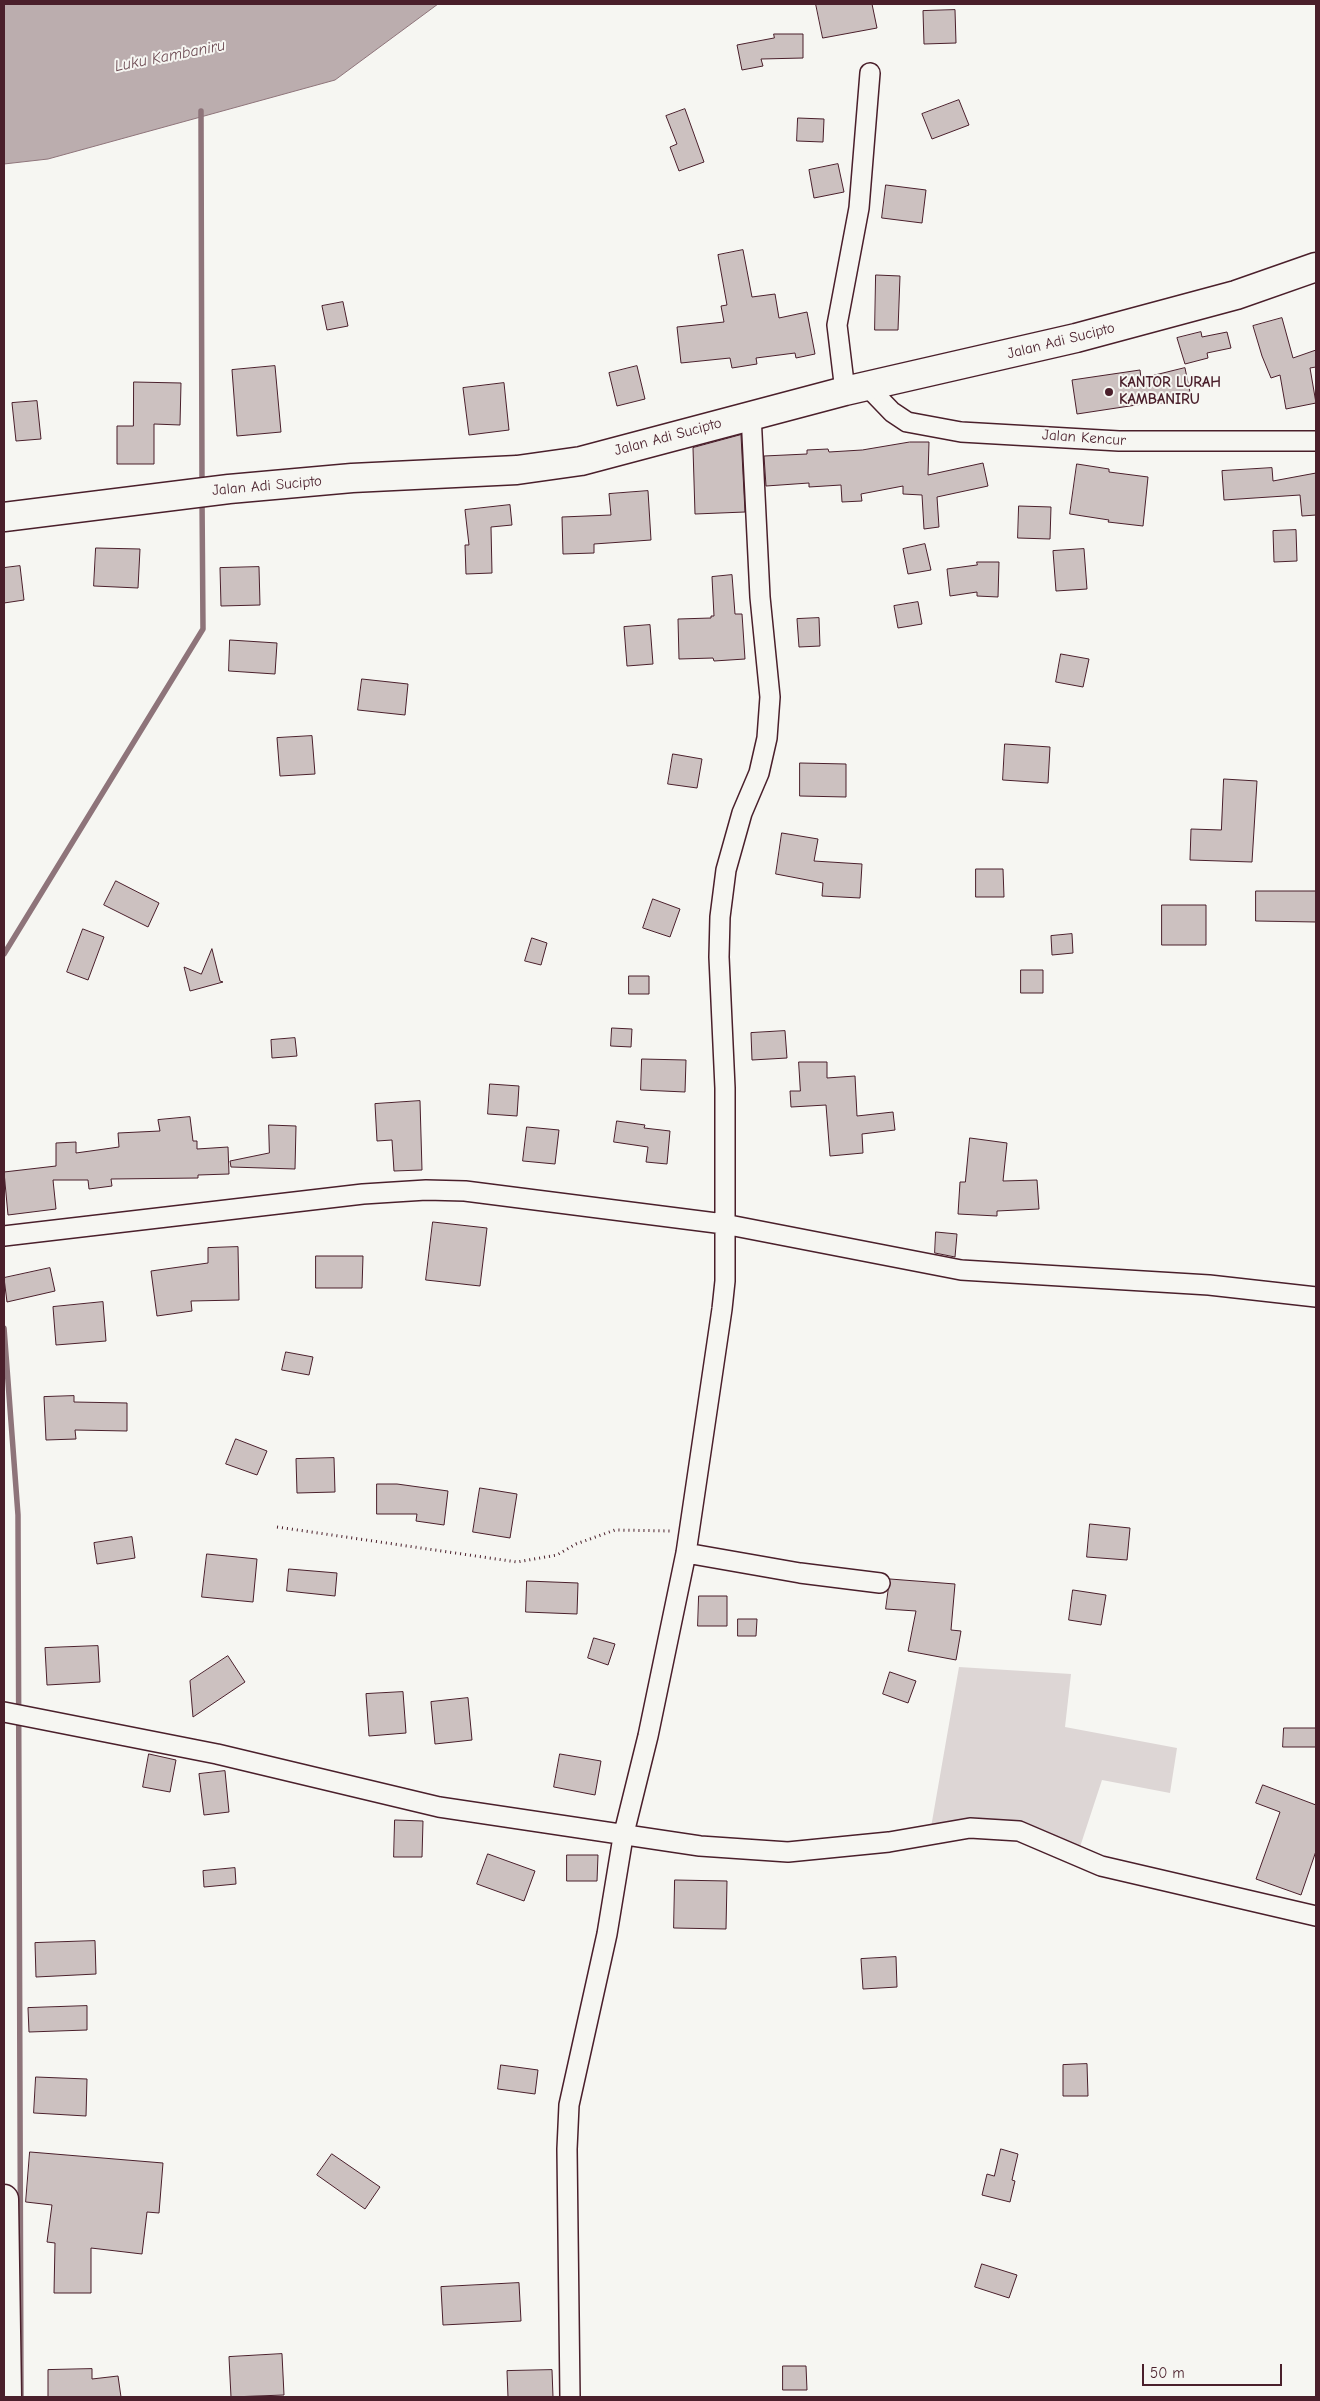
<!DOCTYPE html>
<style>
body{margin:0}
#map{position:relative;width:1320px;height:2401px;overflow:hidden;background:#f6f6f2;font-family:"Comic Neue",sans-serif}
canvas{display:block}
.frame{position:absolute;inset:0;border:5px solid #4a1f2b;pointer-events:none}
.scale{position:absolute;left:1142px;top:2364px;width:140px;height:22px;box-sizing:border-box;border:2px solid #4a1f2b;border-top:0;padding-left:6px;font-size:15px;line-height:18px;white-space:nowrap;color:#4a1f2b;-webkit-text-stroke:4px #f6f6f2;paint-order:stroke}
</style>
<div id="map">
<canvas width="1320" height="2401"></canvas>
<div class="frame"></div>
<div class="scale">50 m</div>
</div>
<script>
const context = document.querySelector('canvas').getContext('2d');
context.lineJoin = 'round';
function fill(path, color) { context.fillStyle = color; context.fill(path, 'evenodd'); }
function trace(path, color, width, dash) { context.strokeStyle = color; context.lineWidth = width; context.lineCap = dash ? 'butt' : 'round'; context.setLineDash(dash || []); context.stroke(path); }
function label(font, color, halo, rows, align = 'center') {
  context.font = font + ' "Comic Neue",sans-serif'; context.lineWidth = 4; context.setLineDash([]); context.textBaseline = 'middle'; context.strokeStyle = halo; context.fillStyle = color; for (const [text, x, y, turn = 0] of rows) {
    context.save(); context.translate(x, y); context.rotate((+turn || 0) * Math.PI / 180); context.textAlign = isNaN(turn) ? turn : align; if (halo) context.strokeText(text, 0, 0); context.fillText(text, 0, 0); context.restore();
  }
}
const green = new Path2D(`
 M959 1667 1071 1674 1065 1727 1177 1748 1170 1793 1102 1780 1078 1853 1016 1823 972 1818 930 1833Z`);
const water = new Path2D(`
 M4 4H438L335 80 48 159 4 164Z`);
const stream = new Path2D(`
 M201 111 202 484
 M4 954 203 629 202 498
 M4 1328 18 1515 21 2397`);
const building = new Path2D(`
 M816 4H872L877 28 823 38Z
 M955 10 956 43 924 44 923 11Z
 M774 34H803V58L761 59 763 66 742 70 737 45 774 38Z
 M959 100 969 125 932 139 922 114Z
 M685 109 704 162 679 171 670 147 677 144 666 116Z
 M798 118 824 119 823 142 797 141Z
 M838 164 844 192 814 198 809 170Z
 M886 185 926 190 922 223 882 218Z
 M743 250 752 297 775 294 779 318 807 312 815 354 796 358 795 353 756 358 757 364 732 368 730 358 681 363 677 327 724 322 721 306 727 305 718 255Z
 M876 275 900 276 898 330H875Z
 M343 302 348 326 327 330 322 306Z
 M1282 318 1293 358 1316 350V367L1310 368 1316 403 1286 409 1280 375 1271 378 1262 356 1253 326Z
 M1201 332 1202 337 1227 332 1231 348 1207 353 1208 358 1185 364 1177 338Z
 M275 366 281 432 237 436 232 370Z
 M637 366 645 399 617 406 609 373Z
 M1185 368 1191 397 1157 404 1156 402 1077 414 1072 380 1140 370 1141 378Z
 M134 382 181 383 180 425 154 424V464H117V426H133Z
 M504 383 509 430 469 435 463 388Z
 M37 401 41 439 16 441 12 403Z
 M741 435 745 512 695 514 693 448Z
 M910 442H929L928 475 983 463 988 486 937 497 939 527 924 529 922 495 903 494V486L861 494 862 501 842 502 841 485 809 487V483L766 486 764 456 807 454V450L828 449 829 452 862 450Z
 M1077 464 1109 469V472L1148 477 1143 526 1108 522 1109 520 1070 514Z
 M1272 468 1273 481 1316 473V515L1302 516 1300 495 1224 500 1222 471Z
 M648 491 651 540 594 544V553L563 554 562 517 611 515 609 494Z
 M510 505 512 525 491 527 492 573 466 574 465 545H469L465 510Z
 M1019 506 1051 507 1050 539 1018 538Z
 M1296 530 1297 561 1274 562 1273 531Z
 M925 544 931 570 908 574 903 549Z
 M96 548 140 549 138 588 94 586Z
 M1084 549 1087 589 1056 591 1053 551Z
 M977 562H999L998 597 977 596V592L950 596 947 569 977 565Z
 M20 566 24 600 4 603V568Z
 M259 567 260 605 221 606 220 568Z
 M732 575 735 614H742L745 659 714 661 713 658 679 659 678 619 711 618V616H714L712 577Z
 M918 602 922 624 898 628 894 606Z
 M819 618 820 646 799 647 797 619Z
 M650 625 653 664 627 666 624 627Z
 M230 640 277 643 275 674 229 671Z
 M1061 654 1089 659 1083 687 1056 682Z
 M362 679 408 684 405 715 358 710Z
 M312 736 315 774 280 776 277 738Z
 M1005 744 1050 747 1048 783 1003 780Z
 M673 754 702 759 697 788 668 784Z
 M800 763 846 764V797L800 796Z
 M1224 779 1257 781 1252 862 1190 860 1191 829 1221 830Z
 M782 833 818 839 814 861 862 864 860 898 822 896 823 883 776 874Z
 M976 869H1003L1004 897H976Z
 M116 881 159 903 148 927 104 905Z
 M1256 891H1316V922L1256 921Z
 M653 899 680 909 670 937 643 928Z
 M1162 905H1206V945H1162Z
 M83 929 104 937 88 980 67 972Z
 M1072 934 1073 953 1052 955 1051 936Z
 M532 938 547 943 541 965 525 961Z
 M212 949 220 981 223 982 190 991 184 967 201 974Z
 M1021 970H1043V993H1021Z
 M629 976H649V994H629Z
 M612 1028 632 1029 631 1047 611 1046Z
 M785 1031 787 1058 752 1060 751 1033Z
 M295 1038 297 1056 272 1058 271 1040Z
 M642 1059 686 1060 685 1092 641 1090Z
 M799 1062H827V1078L855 1076 857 1116 893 1112 895 1130 862 1134 863 1153 830 1156 826 1105 791 1107 790 1091H800Z
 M490 1084 519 1086 517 1116 488 1114Z
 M420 1101 422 1170 394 1171 392 1140 377 1141 375 1104Z
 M190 1117 193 1141H197V1149L228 1147 229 1174 198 1175V1178L111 1179 112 1186 89 1189 88 1180H53L56 1209 8 1215 4 1172 56 1166V1143L76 1142V1153L119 1147 118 1133 160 1131 158 1120Z
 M617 1121 645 1125 644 1128 670 1131 667 1164 646 1162 648 1147 614 1142Z
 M269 1125 296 1126 295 1169 231 1167 230 1161 269 1153Z
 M527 1127 559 1130 555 1164 523 1161Z
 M970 1138 1007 1143 1003 1181 1037 1180 1039 1209 997 1211V1216L958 1214 960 1182H965Z
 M433 1222 487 1228 480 1286 426 1280Z
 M936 1232 957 1234 955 1257 935 1253Z
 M238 1247 239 1300 191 1301 192 1311 157 1316 151 1271 208 1263V1248Z
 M316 1256H363L362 1288H316Z
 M50 1268 55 1291 7 1302 4 1278Z
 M103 1302 106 1341 56 1345 53 1307Z
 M286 1352 313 1357 309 1375 282 1370Z
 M74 1396V1402L127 1403V1431L75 1430 76 1439 46 1440 44 1397Z
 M236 1439 267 1451 257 1475 226 1464Z
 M334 1458 335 1492 297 1493 296 1459Z
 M377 1484H397L448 1491 444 1525 416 1521 417 1514H377Z
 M480 1488 517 1494 510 1538 473 1532Z
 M1090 1524 1130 1528 1127 1560 1087 1557Z
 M132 1537 135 1558 97 1564 94 1543Z
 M207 1554 257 1559 253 1602 202 1597Z
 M289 1569 337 1573 335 1596 287 1591Z
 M890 1579 955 1584 951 1630 961 1631 956 1660 908 1651 916 1611 886 1609Z
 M527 1581 578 1583 577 1614 526 1612Z
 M1073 1590 1106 1595 1101 1625 1069 1620Z
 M699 1596H727V1626H698Z
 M738 1619H757L756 1636H738Z
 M594 1638 615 1644 608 1665 588 1658Z
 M98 1646 100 1682 47 1685 45 1648Z
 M228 1656 245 1682 193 1717 190 1681Z
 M890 1672 916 1681 908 1703 883 1694Z
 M403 1692 406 1733 369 1736 366 1694Z
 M468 1698 472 1740 435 1744 431 1702Z
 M1284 1728H1316V1747H1283Z
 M149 1754 176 1760 170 1792 143 1787Z
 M560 1754 601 1761 595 1795 554 1787Z
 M225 1771 229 1812 204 1815 199 1774Z
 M1263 1785 1316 1805V1851L1301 1895 1256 1879 1280 1812 1256 1803Z
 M395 1820 423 1821 422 1857H394Z
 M488 1854 535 1871 524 1901 477 1884Z
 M567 1855H598L597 1881H567Z
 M235 1868 236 1884 204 1887 203 1871Z
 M675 1880 727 1881 726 1929 674 1928Z
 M95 1941 96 1974 36 1977 35 1943Z
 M896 1957 897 1987 863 1989 861 1959Z
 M87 2006V2030L29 2032 28 2008Z
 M1087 2064 1088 2096H1063V2065Z
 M501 2065 538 2070 535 2094 498 2089Z
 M36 2077 87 2079 86 2116 34 2113Z
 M1001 2149 1018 2154 1012 2180 1015 2181 1010 2202 982 2195 987 2174 994 2176Z
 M30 2152 163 2163 159 2213 147 2212 142 2254 91 2248V2293H54L55 2243 47 2242 52 2205 26 2202Z
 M332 2154 380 2187 365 2209 317 2175Z
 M982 2264 1017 2275 1009 2298 975 2287Z
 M519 2283 521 2321 443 2325 441 2287Z
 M282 2354 284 2395 231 2397 229 2357Z
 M783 2366H806L807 2390H783Z
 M92 2369V2379L118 2376 121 2397H48V2370Z
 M552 2370 553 2397H508L507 2371Z`);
const path = new Path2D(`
 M277 1527 517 1562 557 1555 576 1544 615 1530 671 1531`);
const street = new Path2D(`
 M867 386 892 412 907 422 961 432 1119 441H1316
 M845 391 837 325 859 208 870 73
 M4 1236 363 1194 426 1190 465 1191 724 1224 961 1270 1209 1285 1316 1297
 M686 1553 800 1573 880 1583
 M4 1712 217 1754 439 1807 700 1846 788 1852 889 1842 970 1828 1019 1831 1101 1866 1316 1916
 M570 2397 567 2149 569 2105 607 1934 623 1837 648 1736 686 1553 722 1309 725 1281V1088L719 957 720 917 726 870 742 813 759 773 767 738 770 697 760 597 751 414`);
const highway = new Path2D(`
 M4 517 229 489 352 478 517 470 581 461 845 391 1076 338 1236 295 1316 267
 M4 2199 7 2397`);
const markers = [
 [1109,392,5,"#4a1f2b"]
];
const streetNames = [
 ["Jalan Adi Sucipto",1061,341,-14],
 ["Jalan Adi Sucipto",668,437,-15],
 ["Jalan Kencur",1084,438,4],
 ["Jalan Adi Sucipto",267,486,-5]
];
const poiNames = [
 ["KANTOR LURAH",1119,383],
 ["KAMBANIRU",1119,400]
];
const waterNames = [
 ["Luku Kambaniru",170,56,-11]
];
fill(green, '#ddd6d5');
fill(water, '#bbadae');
trace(water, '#8e747a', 1);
trace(stream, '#8e747a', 5.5);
fill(building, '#ccc1c0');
trace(building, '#4a1f2b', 1);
trace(street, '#4a1f2b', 22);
trace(highway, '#4a1f2b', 31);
trace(path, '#4a1f2b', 3, [1, 4]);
trace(street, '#f6f6f2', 19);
trace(highway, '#f6f6f2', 28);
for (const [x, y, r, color] of markers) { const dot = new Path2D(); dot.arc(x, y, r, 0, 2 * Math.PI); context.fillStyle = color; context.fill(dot); trace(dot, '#f6f6f2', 2); }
label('15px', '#4a1f2b', '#f6f6f2', streetNames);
label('bold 15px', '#4a1f2b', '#f6f6f2', poiNames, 'left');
label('italic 16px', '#6c4a52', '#f6f6f2', waterNames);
</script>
